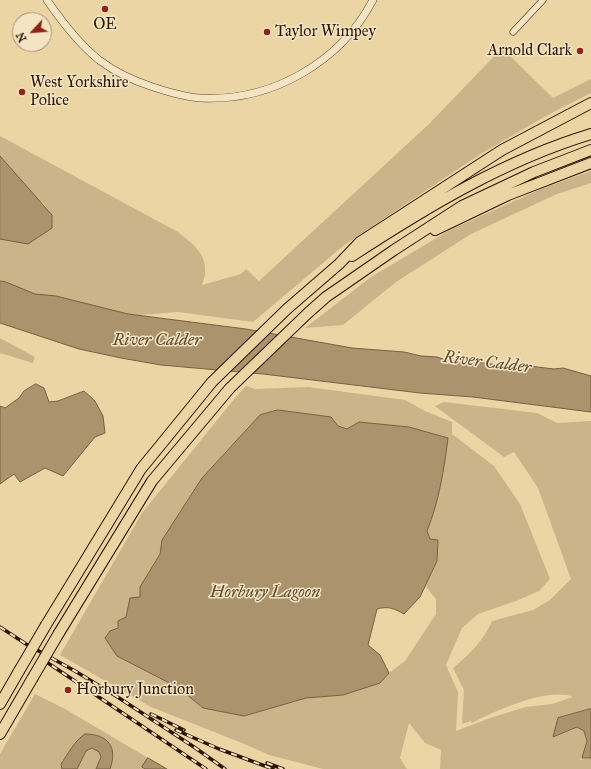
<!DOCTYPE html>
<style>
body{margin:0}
#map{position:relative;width:591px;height:769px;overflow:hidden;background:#ecd5a4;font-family:"IM FELL Great Primer",serif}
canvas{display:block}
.north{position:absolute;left:12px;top:12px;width:40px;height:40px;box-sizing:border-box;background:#f3e4c4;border:1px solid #a39177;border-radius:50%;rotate:244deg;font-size:11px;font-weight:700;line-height:16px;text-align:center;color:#2b1403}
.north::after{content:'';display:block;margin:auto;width:14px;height:18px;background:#8f2418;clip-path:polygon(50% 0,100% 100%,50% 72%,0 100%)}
</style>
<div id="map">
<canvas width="591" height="769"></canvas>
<div class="north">N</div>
</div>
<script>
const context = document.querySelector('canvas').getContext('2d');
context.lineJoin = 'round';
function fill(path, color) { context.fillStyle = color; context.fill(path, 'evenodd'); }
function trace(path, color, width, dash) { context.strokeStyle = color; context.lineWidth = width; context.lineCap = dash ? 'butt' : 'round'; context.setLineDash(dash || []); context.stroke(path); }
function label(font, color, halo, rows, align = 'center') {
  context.font = font + ' "IM FELL Great Primer",serif'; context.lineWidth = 3; context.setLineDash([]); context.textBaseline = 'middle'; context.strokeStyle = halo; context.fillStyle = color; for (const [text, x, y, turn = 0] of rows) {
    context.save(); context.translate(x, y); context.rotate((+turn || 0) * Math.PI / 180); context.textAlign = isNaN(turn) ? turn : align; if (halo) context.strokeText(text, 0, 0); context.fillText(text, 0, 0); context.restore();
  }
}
const green = new Path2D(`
 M502 48 553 98 591 79V93L546 116 479 155 343 246 253 322 178 312 128 316 36 295 0 282V238L49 224 53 219 44 204 28 190 0 158V136L178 232C192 243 207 254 205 273 205 277 203 281 202 285L241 274 246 269 259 281 429 124Z
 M591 171V183L557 194 471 234 396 282 343 325 305 328 371 277 450 230 541 189Z
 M0 338 35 357 33 363 0 353Z
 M246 386 255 389 308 387 405 400 425 411 452 422V434L494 466 520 504 550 579 539 591 516 601 478 614 462 628 446 665 458 692 456 731 490 718 526 707 552 704 573 697C548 687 495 711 472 723L471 721 462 724 464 690 453 668C469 655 484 640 492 621L533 610 550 600 571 579 538 488 514 452 504 457 435 406 444 402 537 413 557 423 591 421V709L558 718 554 737 578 727 584 731 587 740 582 758 578 760 591 758V769H440L441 750 425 743 409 723 400 758 407 769H323L269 755 242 743 151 707 60 655 142 513 235 398ZM278 410 331 417 338 426 347 429 359 422 409 427 448 438C444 470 439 501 427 531L430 539 438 540 437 561 426 585 427 588 436 599V614L405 661 389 673 380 683 343 695 306 698 244 716 203 708 179 688 117 656 110 631C127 625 126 614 130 599L140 597 147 575 160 554 162 540 202 478 260 415Z
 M35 694 65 709 167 769H0V754Z`);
const water = new Path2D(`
 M0 156 52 215V228L28 244 0 239Z
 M0 281 6 282 35 294 56 296 128 314 246 329 352 348 404 352 421 356 437 357 449 361H469L498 365H521L554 369 563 368 591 376V412L473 397 420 393 263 374 161 365 121 358 79 349 0 323Z
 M36 384 44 388 49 402 58 401 84 391 95 401 103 416 105 433 95 437 63 476 45 468 20 482 14 474 0 484V406L5 408 19 398 24 391Z
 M278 410 331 417 338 426 347 429 359 422 409 427 448 438C444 470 439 501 427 531L430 539 438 540 437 561 420 597 404 614C394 608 387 606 377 609L368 645 380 655 389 673 380 683 343 695 306 698 244 716 203 708 179 688 117 656 105 638 110 631 118 628V621L126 617 130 598 140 597V587L160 554 162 540 202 478 260 415Z
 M591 709V758H582L587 741 584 731 577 727 553 737 558 718Z
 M85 734C108 734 118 747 110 769H96L101 757 99 752 92 748 86 751 77 769H62L61 764C68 754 75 740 85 734Z
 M148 758 167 769H145L142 767Z`);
const minor = new Path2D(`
 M513 32 543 0`);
const tertiary = new Path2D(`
 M47 0C62 22 78 43 99 60 115 72 134 81 153 87 168 92 184 97 200 98 271 102 340 63 373 0`);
const motorway = new Path2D(`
 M435 230 508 195 591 163
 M352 256C427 207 505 160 591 134
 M46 625 141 469 212 382 287 309 339 264 360 242 502 150 591 103
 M59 633 152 481 230 388 308 313 326 297 394 250 462 206 534 172 591 150
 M0 704 19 671
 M0 734 32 679`);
const rail = new Path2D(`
 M0 627 26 644 75 671 116 696 194 747 225 769
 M42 659 206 769
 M151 714 184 730
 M176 730 219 749 273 769
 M267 763 283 769`);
const motorwayBridge = new Path2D(`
 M19 671 46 625
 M32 679 59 633`);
const markers = [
 [105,9,4,"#8f2418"],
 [267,32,4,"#8f2418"],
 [580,51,4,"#8f2418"],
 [22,92,4,"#8f2418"],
 [68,690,4,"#8f2418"]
];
const poiNames = [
 ["OE",105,25,"center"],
 ["Taylor Wimpey",275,32],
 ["Arnold Clark",572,51,"right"],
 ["West Yorkshire",30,83],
 ["Police",30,101],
 ["Horbury Junction",76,690]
];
const waterNames = [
 ["River Calder",157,341],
 ["River Calder",487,363,7],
 ["Horbury Lagoon",265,593]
];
fill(green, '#cbb489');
fill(water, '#aa936d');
trace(water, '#776043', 1);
trace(minor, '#5b442b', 7);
trace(tertiary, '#5b442b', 8);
trace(motorway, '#2b1403', 12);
trace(minor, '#f3e4c4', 5.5);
trace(tertiary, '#f3e4c4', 7);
trace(motorway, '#ecd5a4', 10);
trace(rail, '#2b1403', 3.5);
trace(rail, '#f3e4c4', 2, [6]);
trace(motorwayBridge, '#2b1403', 12, []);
trace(motorwayBridge, '#ecd5a4', 10);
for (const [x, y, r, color] of markers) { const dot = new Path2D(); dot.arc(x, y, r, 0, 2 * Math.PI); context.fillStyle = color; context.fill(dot); trace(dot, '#f3e4c4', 1.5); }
label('16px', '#2b1403', '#f3e4c4', poiNames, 'left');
label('italic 17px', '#5e472d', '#f3e4c4', waterNames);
</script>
